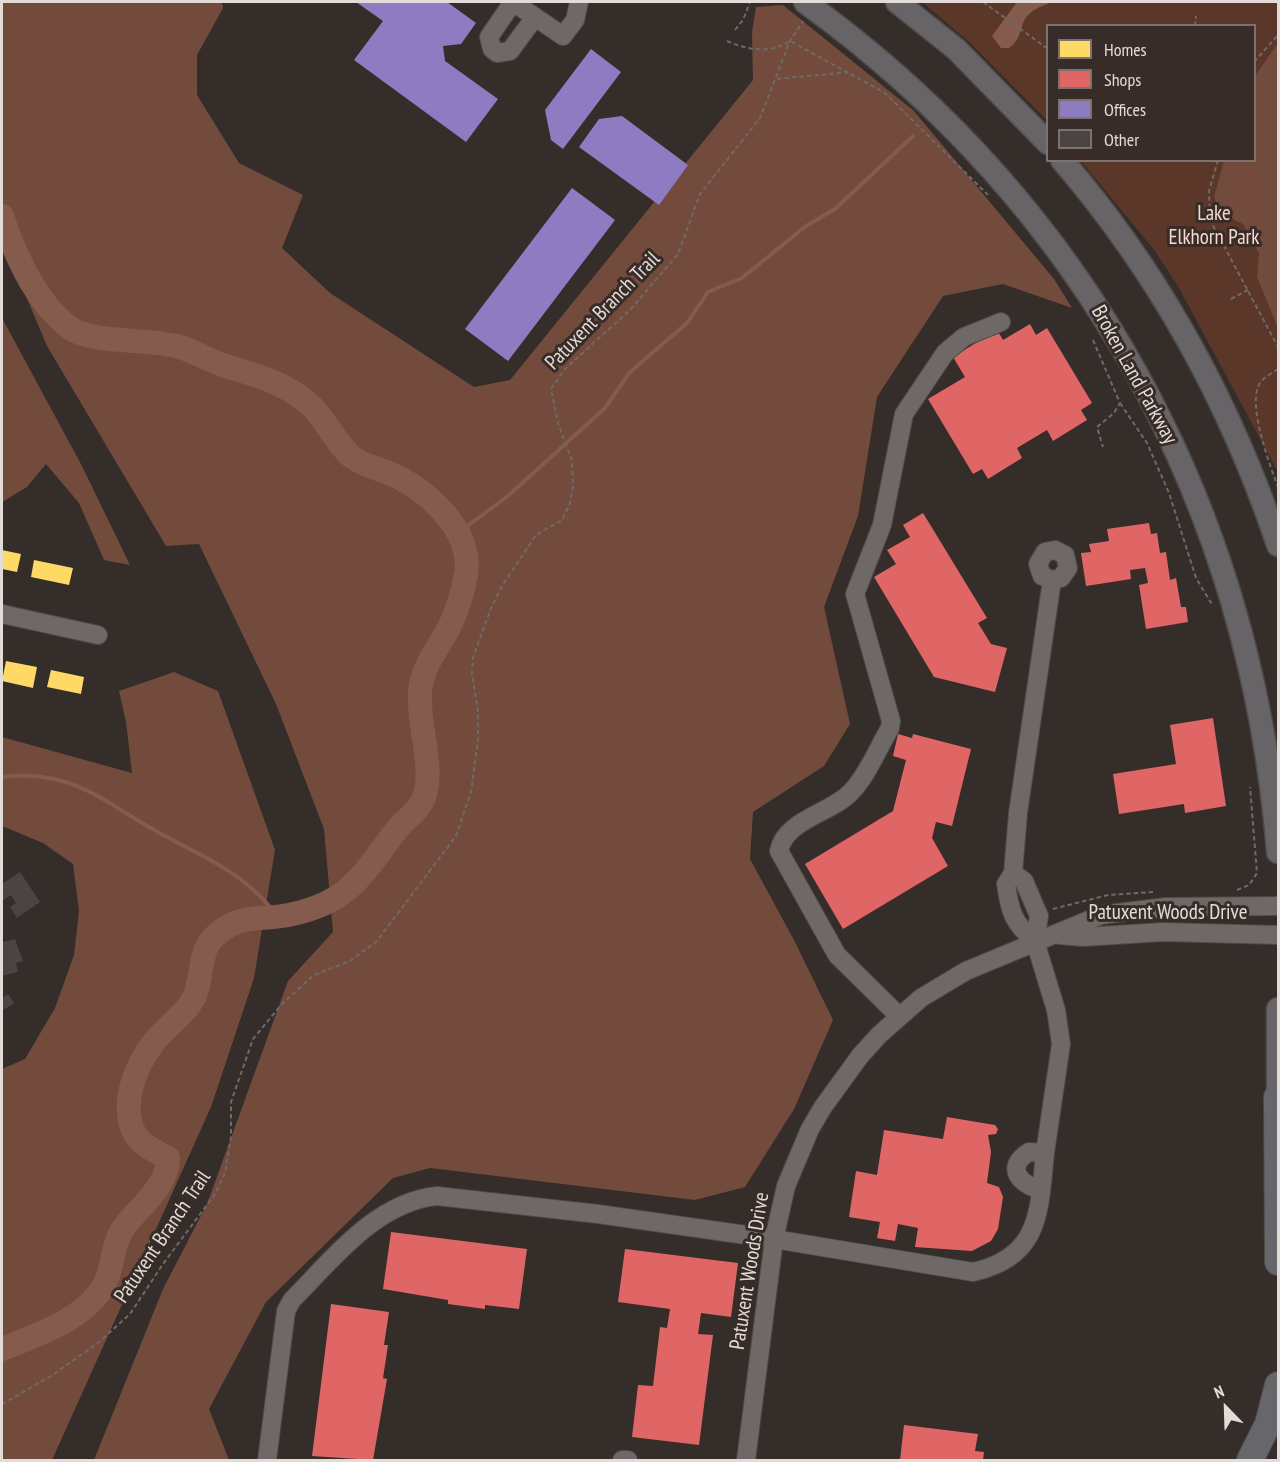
<!DOCTYPE html>
<style>
body{margin:0}
#map{position:relative;width:1280px;height:1462px;overflow:hidden;background:#342d2a;font-family:"PT Sans Narrow",sans-serif}
canvas{display:block}
.frame{position:absolute;inset:0;border:3px solid #e3dbd8;pointer-events:none}
.legend{position:absolute;left:1046px;top:24px;width:210px;height:138px;box-sizing:border-box;background:#372c27;border:2px solid #7c726e;margin:0;padding:8px 10px;list-style:none;font-size:18px;color:#e3dbd8}
.legend li{display:flex;align-items:center;gap:12px;height:30px}
.legend b{width:30px;border:2px solid #7c726e}
.north{position:absolute;left:1196px;top:1378px;width:60px;height:60px;-webkit-text-stroke:4px #372c27;paint-order:stroke;rotate:337deg;font-size:16px;font-weight:700;line-height:24px;text-align:center;color:#e3dbd8}
.north::after{content:'';display:block;margin:auto;width:21px;height:27px;background:#e3dbd8;clip-path:polygon(50% 0,100% 100%,50% 72%,0 100%)}
</style>
<div id="map">
<canvas width="1280" height="1462"></canvas>
<div class="frame"></div>
<ul class="legend">
<li><b style="height:16px;background:#ffd966"></b>Homes</li>
<li><b style="height:16px;background:#e06666"></b>Shops</li>
<li><b style="height:16px;background:#8e7cc3"></b>Offices</li>
<li><b style="height:16px;background:#4a4543"></b>Other</li>
</ul>
<div class="north">N</div>
</div>
<script>
const context = document.querySelector('canvas').getContext('2d');
context.lineJoin = 'round';
function fill(path, color) { context.fillStyle = color; context.fill(path, 'evenodd'); }
function trace(path, color, width, dash) { context.strokeStyle = color; context.lineWidth = width; context.lineCap = dash ? 'butt' : 'round'; context.setLineDash(dash || []); context.stroke(path); }
function label(font, color, halo, rows, align = 'center') {
  context.font = font + ' "PT Sans Narrow",sans-serif'; context.lineWidth = 6; context.setLineDash([]); context.textBaseline = 'middle'; context.strokeStyle = halo; context.fillStyle = color; for (const [text, x, y, turn = 0] of rows) {
    context.save(); context.translate(x, y); context.rotate((+turn || 0) * Math.PI / 180); context.textAlign = isNaN(turn) ? turn : align; if (halo) context.strokeText(text, 0, 0); context.fillText(text, 0, 0); context.restore();
  }
}
const green = new Path2D(`
 M922 2H1278V472L1179 288 1155 251 1081 161 1254 160V26H1048L1047 120 968 41Z`);
const forest = new Path2D(`
 M2 2H222L223 8 197 55V95L239 163 303 195 282 248 330 293 474 387 510 380 753 80 752 32 756 7 783 5 914 111 1054 279 1072 308 1003 284 943 296 877 397 858 516 824 607 850 724 824 766 753 812 750 859 794 940 833 1020 794 1109 745 1187 695 1200 430 1168 393 1178 266 1302 209 1409 229 1460H94L163 1289 207 1204 288 981 333 932 324 829 276 704 199 544 166 546 47 346 2 239Z
 M1278 43V328L1257 277 1259 253 1243 224 1221 214 1214 197 1224 161 1254 160 1255 76Z
 M2 318 82 466 130 565 104 560 79 503 46 464 27 487 2 502Z
 M174 672 218 691 275 850 254 978 211 1107 52 1460H2V1069L25 1059 55 1008 74 955 79 911 73 864 43 843 2 826V737L132 773 126 722 119 691Z`);
const water = new Path2D(`
 M1017 2H1053C1009 16 1031 32 1009 48H1001L992 36Z`);
const homes = new Path2D(`
 M2 550 21 554 17 572 2 569Z
 M34 560 73 568 69 585 31 577Z
 M6 661 37 667 33 688 2 681Z
 M51 670 84 677 81 694 47 687Z`);
const shops = new Path2D(`
 M1030 324 1036 335 1047 328 1092 403 1081 410 1087 420 1053 441 1047 430 1017 448 1022 458 988 479 982 469 973 474 928 399 965 377 953 357 997 330 1003 340Z
 M923 513 987 618 978 623 991 644 1007 648 995 692 934 677 874 577 896 564 887 550 910 537 903 525Z
 M1149 523 1151 534 1157 533 1160 553 1166 552 1170 580 1176 578 1181 607H1186L1188 622 1146 629 1139 585 1148 583 1145 568 1130 570 1131 579 1086 586 1081 553 1091 552 1089 544 1109 541 1107 529Z
 M1213 718 1226 806 1185 813 1184 804 1119 814 1113 774 1176 764 1170 725Z
 M898 734 912 738 913 734 971 749 952 826 936 822 932 838 948 866 843 929 805 864 893 811 906 760 893 756Z
 M947 1117 995 1125 998 1129 996 1134 988 1135 991 1152 987 1183 999 1187 1003 1197 998 1229 991 1241 972 1251 915 1247 918 1228 898 1224 895 1241 877 1238 880 1222 849 1217 856 1171 877 1175 884 1130 943 1139Z
 M391 1232 527 1249 519 1309 485 1305V1309L448 1304V1300L383 1289Z
 M625 1249 738 1263 731 1317 701 1313 698 1334 713 1335 699 1445 632 1437 638 1385 653 1386 660 1327 667 1328 670 1309 618 1302Z
 M331 1304 389 1312 384 1345H388L383 1378 387 1379 373 1460 312 1456Z
 M904 1425 978 1434 975 1451 984 1452 983 1460H900Z`);
const offices = new Path2D(`
 M356 2H447L476 23 461 44 443 46 445 61 498 99 466 142 354 60 383 21Z
 M591 49 621 72 563 149 551 140 545 110Z
 M622 116 688 165 659 205 579 147 599 119Z
 M572 188 615 220 508 361 465 329Z`);
const stream = new Path2D(`
 M457 534 509 495 605 408 630 372 687 323 708 292 742 278 806 226 835 209 913 136
 M2 777C22 774 45 776 65 782 96 791 121 811 149 827 195 854 247 871 278 918`);
const river = new Path2D(`
 M2 216C15 255 36 303 70 328 92 344 150 338 180 347 198 353 214 363 232 368 259 376 286 384 308 403 326 418 334 442 352 457 364 466 377 468 391 474 427 489 473 531 466 574 463 593 457 611 449 628 438 648 422 667 420 691 417 725 437 773 422 802 416 813 406 819 398 828 364 872 352 901 293 914 262 922 242 911 215 936 197 952 204 982 192 1001 182 1018 165 1027 154 1042 136 1065 119 1105 135 1134 141 1145 157 1152 168 1158 168 1186 140 1206 124 1227 111 1245 114 1269 103 1287 83 1320 35 1336 2 1349`);
const building = new Path2D(`
 M20 872 40 902 17 918 10 907 16 903 11 895 3 900 2 884Z
 M15 939 23 961 16 963 18 972 2 976V942Z
 M8 994 14 1003 2 1011V998Z`);
const path = new Path2D(`
 M983 2 1048 49
 M1195 26 1196 16
 M735 30 743 20 750 2
 M727 41C747 50 771 54 790 41L885 93 988 195
 M1254 62 1278 35
 M777 79 849 72
 M1218 160 1209 191 1210 220 1278 347
 M1231 299 1248 290
 M1093 340 1120 403 1114 413 1097 427 1103 447
 M1278 369C1271 374 1261 378 1258 387 1249 409 1270 466 1278 487
 M1120 403 1147 443 1169 493 1196 578 1213 606
 M1237 890 1249 885 1257 873 1250 787
 M1053 909 1108 895 1153 892
 M2 1404 51 1376 98 1343 130 1314 163 1264 215 1194 225 1173 231 1137V1102L253 1039 282 1004 314 975 350 961 377 941 456 836 471 792 478 739V712L472 673 473 658 491 608 502 586 536 535 562 520 570 503 573 485 572 461 558 423 551 389 565 369 630 310 678 254 700 194 760 118 790 41 803 21`);
const minor = new Path2D(`
 M513 2 489 37 492 49 497 53 510 51 535 17
 M513 2 563 36 575 20 579 2
 M2 614 98 635
 M1013 873 1024 881 1039 916 1035 941 1056 1010 1061 1044 1045 1153 1029 1152C1004 1168 1020 1184 1041 1190
 M1059 935 1083 937 1163 932 1278 935
 M1035 941C1013 923 1010 912 1006 884L1013 873 1018 813 1052 580 1042 576 1038 564 1045 552 1055 550 1065 555 1068 568 1061 578 1052 580
 M899 1016 837 955 779 851C785 819 833 813 852 791 868 774 878 748 890 728L891 721 855 594 882 525 904 414 945 353 964 337 1001 322
 M267 1460 286 1311 292 1300C333 1259 376 1202 437 1196L598 1214 774 1239 973 1272C1041 1257 1039 1211 1045 1153
 M622 1460H628
 M746 1460 774 1239 786 1186 810 1129 823 1107 860 1056 879 1035 921 998 966 971 1101 915 1166 907 1278 906`);
const major = new Path2D(`
 M805 2C1087 206 1250 506 1278 852
 M897 2 956 49 1048 143
 M1062 160C1159 273 1231 405 1278 545
 M1278 1116V1009`);
const highway = new Path2D(`
 M1277 1097 1278 1262
 M1250 1460 1268 1424 1278 1385`);
const parkNames = [
 ["Lake",1214,214],
 ["Elkhorn Park",1214,238]
];
const streetNames = [
 ["Patuxent Branch Trail",603,311,-46],
 ["Broken Land Parkway",1134,375,61],
 ["Patuxent Woods Drive",1168,913],
 ["Patuxent Branch Trail",163,1237,-56],
 ["Patuxent Woods Drive",750,1271,-81]
];
fill(green, '#5b3729');
fill(forest, '#724b3d');
fill(water, '#855b4d');
fill(homes, '#ffd966');
fill(shops, '#e06666');
fill(offices, '#8e7cc3');
trace(stream, '#855b4d', 4);
trace(river, '#855b4d', 24);
fill(building, '#4a4543');
trace(minor, '#4f4947', 20);
trace(major, '#4f4947', 25);
trace(highway, '#4f4947', 28);
trace(path, '#6f6968', 2, [4.5, 3]);
trace(minor, '#6e6866', 18);
trace(major, '#666466', 22);
trace(highway, '#67676b', 26);
label('21px', '#f7d8cd', '#372c27', parkNames);
label('21px', '#e3dbd8', '#372c27', streetNames);
</script>
